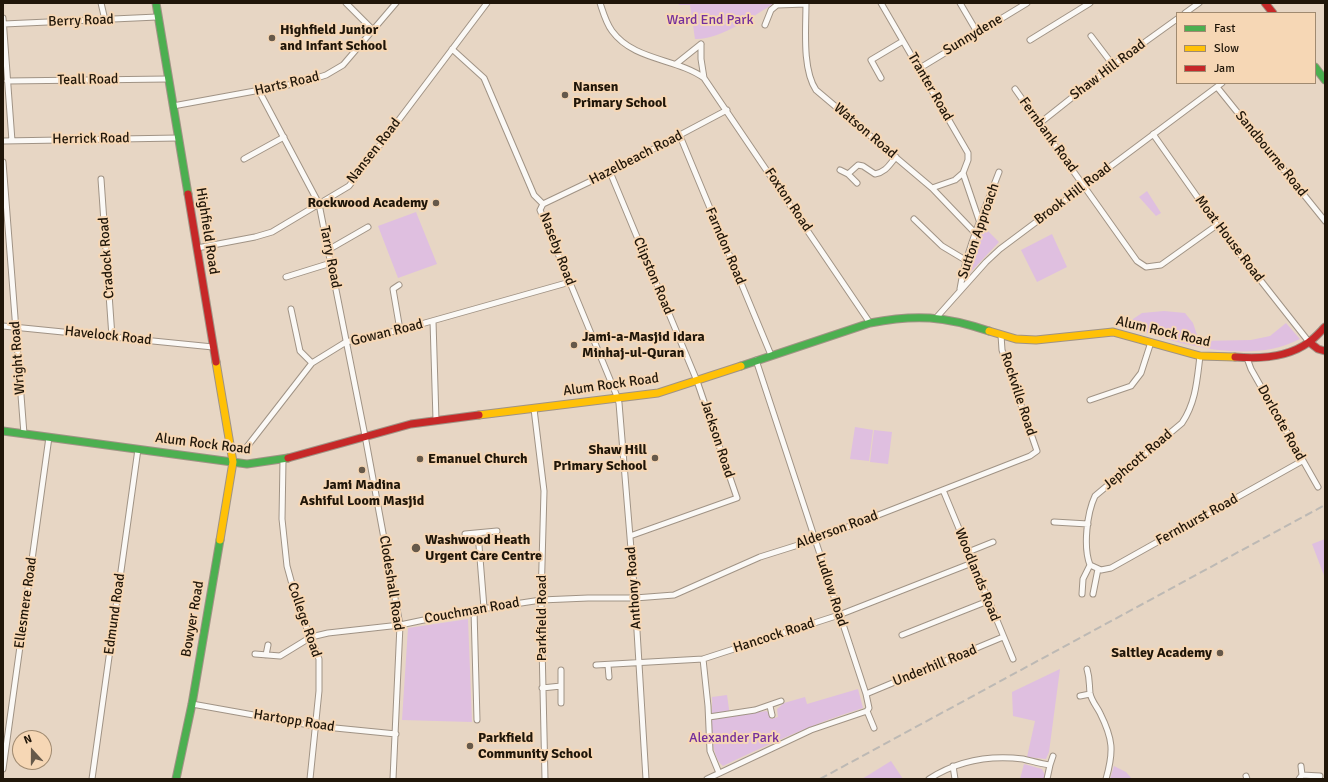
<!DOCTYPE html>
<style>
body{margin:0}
#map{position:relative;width:1328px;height:782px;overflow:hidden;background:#e7d6c4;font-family:Signika,sans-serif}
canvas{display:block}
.frame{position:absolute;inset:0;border:4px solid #201609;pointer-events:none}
.legend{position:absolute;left:1176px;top:12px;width:140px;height:72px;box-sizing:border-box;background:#f6d7b5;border:1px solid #a08a70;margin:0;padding:5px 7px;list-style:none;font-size:12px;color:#201609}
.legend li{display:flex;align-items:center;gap:8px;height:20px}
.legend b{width:20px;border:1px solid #a08a70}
.north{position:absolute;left:12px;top:730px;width:40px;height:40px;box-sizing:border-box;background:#f6d7b5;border:1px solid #a08a70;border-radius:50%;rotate:339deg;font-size:11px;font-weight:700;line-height:16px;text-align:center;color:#201609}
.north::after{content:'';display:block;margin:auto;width:14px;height:18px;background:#66594a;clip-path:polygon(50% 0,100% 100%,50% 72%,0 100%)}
</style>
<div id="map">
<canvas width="1328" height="782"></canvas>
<div class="frame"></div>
<ul class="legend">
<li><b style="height:5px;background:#4caf50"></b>Fast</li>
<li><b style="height:5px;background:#ffc107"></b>Slow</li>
<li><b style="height:5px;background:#c62828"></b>Jam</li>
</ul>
<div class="north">N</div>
</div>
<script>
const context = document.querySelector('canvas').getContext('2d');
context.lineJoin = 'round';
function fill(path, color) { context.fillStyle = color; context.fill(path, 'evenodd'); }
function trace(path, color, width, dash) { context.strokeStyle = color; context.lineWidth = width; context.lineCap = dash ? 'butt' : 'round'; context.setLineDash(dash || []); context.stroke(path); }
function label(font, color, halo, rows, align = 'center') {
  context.font = font + ' Signika,sans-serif'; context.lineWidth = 4; context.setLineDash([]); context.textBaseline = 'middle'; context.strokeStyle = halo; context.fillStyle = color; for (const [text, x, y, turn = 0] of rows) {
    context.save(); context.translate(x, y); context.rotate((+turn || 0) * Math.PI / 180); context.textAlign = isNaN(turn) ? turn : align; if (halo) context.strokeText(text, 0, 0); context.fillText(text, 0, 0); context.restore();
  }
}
const green = new Path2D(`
 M678 3H775C753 16 720 40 695 39L690 5H679Z
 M1147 191 1161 213 1156 216 1139 197Z
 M416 212 437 264 398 278 378 226Z
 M984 223 986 229 999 242 967 276Z
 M1052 234 1067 267 1037 282 1021 250Z
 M1164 311 1185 313 1193 323 1199 341 1251 340 1270 336 1286 323 1300 339C1250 365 1182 345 1131 328L1133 319 1142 313Z
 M855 427 873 430 869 461 850 459Z
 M874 430 892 432 888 464 870 462Z
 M1325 539V578L1312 544Z
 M468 619 472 722 402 720 408 628Z
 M1060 669 1049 752 1046 759 1027 757 1035 721 1013 716 1012 692Z
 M858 689 863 708C814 723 769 744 723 766 708 755 713 715 712 697L727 695 730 716 767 711 771 719 778 717 777 709 784 703 805 697 807 704Z
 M891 761 903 779H861H862Z
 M1024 764 1042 769 1045 775 1044 779H1020Z
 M1114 766 1126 772 1132 779H1110Z`);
const street = new Path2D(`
 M101 3 105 20
 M346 3 374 31
 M600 3C603 12 606 23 612 31 634 61 676 58 704 78L870 323
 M806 3C806 28 802 69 816 90L932 188 976 234
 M881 3 968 153V160L963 173 980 223
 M960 3 977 32
 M1185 13 1199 3
 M3 18 12 141
 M4 24 157 17
 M765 25 771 10 777 5 806 4
 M1091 36 1113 65
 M1030 40 1090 3
 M701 44V59L704 78
 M452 49 484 78 534 195 543 204
 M676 64 701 44
 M920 68 1027 3
 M881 78 871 60 903 41
 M7 81 168 79
 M1217 87 1325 221
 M1015 89 1137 261 1146 267 1161 265 1217 225
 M259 91 319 204 366 441 400 625 393 779
 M173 106 304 82 326 75 343 65 396 3
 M1040 123 1113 65 1177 19
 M1153 134 1217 225 1309 342
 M680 136 771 355
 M3 141 178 138
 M244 159 284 137
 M3 162 24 434
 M840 170 848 174 857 183
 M610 172 697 381 737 498 630 536
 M848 174 858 165 863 166 875 174C886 172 889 165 896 157
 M101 179 112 337
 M932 188 955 180 963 173
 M543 204 540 210 616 394 619 403 635 598 646 779
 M543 204 610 172 727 110
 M914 219 942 246 967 261
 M197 248 255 237 272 232 349 186 487 3
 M328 250 368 227
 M286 277 331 263
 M399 285 393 289 400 330
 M960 289C966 250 985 209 999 172
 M291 309 300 351 312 363
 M936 318 986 262 1000 249 1222 83
 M433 321 436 420
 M3 326 213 347
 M1247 358 1251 369 1318 487
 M756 360 866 694 869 708 867 711 874 728
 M1090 400 1131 386 1141 373 1151 342
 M534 409 544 491 541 600 545 779
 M246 448 312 363 346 342 400 330 570 282
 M283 460 282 519 287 566 298 606 319 659V691L310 779
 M943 490 1013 659
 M1054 522 1088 524
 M478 533 484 608
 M465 534 497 531
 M968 552 993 542
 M1090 565C1083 547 1087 513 1095 496L1182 423C1196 402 1197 380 1200 356
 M1090 565 1101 570 1111 568 1302 461
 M1082 594 1083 579 1090 565
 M1093 594 1098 569
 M474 610 477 720
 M902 635 988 601
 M255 654 280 656 311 637 328 633 400 625 462 612 541 600 588 598H635L674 595 760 557 814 540 1030 456 1037 451 1002 350 1001 335
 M266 655 268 645
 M703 659 708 706 710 751 719 773
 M596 665 703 659 839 615 972 563
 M608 665 609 677
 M1087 669C1090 679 1089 684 1090 693 1091 700 1097 707 1100 713 1113 739 1114 751 1106 779
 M561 686V703
 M542 688 561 686V670
 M866 694 1003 637
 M1080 696 1090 694
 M192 704 315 726 396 734
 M770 706 772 715
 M709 717 755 710 781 701
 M953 766 955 779
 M3 769 49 437
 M1302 775 1320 776
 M1246 776 1247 779
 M92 779 138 449
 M707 779 811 730 867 711
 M929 779C957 761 990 755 1023 759 1032 761 1041 764 1050 765L1053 756
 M1047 779 1050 765
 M1299 779 1302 775 1301 766`);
const fast = new Path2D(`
 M156 3 188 194
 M1315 67 1325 80
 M741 366 870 323C916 314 944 316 989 331
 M3 431 247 464 288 458
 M176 779 192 704 220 540`);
const slow = new Path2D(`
 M989 331 1016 339 1036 340 1113 332 1200 356 1235 357
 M216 362 233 462 220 540
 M479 415 658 393 741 366`);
const jam = new Path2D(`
 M1265 3 1273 13
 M188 194 216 362
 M1309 342 1318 349 1325 351
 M1235 357C1259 359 1289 357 1309 342 1315 338 1320 332 1325 327
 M288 458 411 424 479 415`);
const rail = new Path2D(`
 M820 779 1325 505`);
const markers = [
 [272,38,4,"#66594a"],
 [565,95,4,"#66594a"],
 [436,203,4,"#66594a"],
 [574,345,4,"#66594a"],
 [655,458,4,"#66594a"],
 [420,459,4,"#66594a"],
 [362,470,4,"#66594a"],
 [416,548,5,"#66594a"],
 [1220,653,4,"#66594a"],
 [470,746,4,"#66594a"]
];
const parkNames = [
 ["Ward End Park",710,20],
 ["Alexander Park",734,738]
];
const streetNames = [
 ["Berry Road",81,21,-2],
 ["Sunnydene",973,35,-31],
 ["Shaw Hill Road",1108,70,-37],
 ["Teall Road",88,80,-1],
 ["Harts Road",287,84,-13],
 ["Tranter Road",930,87,60],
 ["Watson Road",865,131,40],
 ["Fernbank Road",1048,135,54],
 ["Herrick Road",91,139,-1],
 ["Nansen Road",374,151,-52],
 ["Sandbourne Road",1271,154,51],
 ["Hazelbeach Road",636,158,-27],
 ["Brook Hill Road",1073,194,-37],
 ["Foxton Road",788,200,56],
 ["Highfield Road",207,231,81],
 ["Sutton Approach",979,231,-71],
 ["Moat House Road",1229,239,53],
 ["Farndon Road",725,246,67],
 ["Naseby Road",557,249,69],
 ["Tarry Road",330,257,79],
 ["Cradock Road",107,258,-94],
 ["Clipston Road",653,276,67],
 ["Alum Rock Road",1163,332,13],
 ["Gowan Road",387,333,-14],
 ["Havelock Road",108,336,6],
 ["Wright Road",18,358,-94],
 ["Alum Rock Road",611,385,-8],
 ["Rockville Road",1018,394,72],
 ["Dorlcote Road",1281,423,61],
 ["Jackson Road",717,439,72],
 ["Alum Rock Road",203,444,7],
 ["Jephcott Road",1138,460,-40],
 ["Fernhurst Road",1197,520,-29],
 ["Alderson Road",837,530,-20],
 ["Woodlands Road",977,575,68],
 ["Clodeshall Road",391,583,81],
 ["Anthony Road",634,588,-94],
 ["Ludlow Road",831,590,72],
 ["Ellesmere Road",26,603,-82],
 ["Couchman Road",472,611,-10],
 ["Edmund Road",115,614,-82],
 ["Parkfield Road",542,618,-90],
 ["Bowyer Road",193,619,-80],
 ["College Road",304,620,71],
 ["Hancock Road",774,636,-18],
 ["Underhill Road",935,666,-22],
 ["Hartopp Road",294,721,9]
];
const poiNames = [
 ["Highfield Junior",280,30],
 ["and Infant School",280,46],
 ["Nansen",573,87],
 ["Primary School",573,103],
 ["Rockwood Academy",428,203,"right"],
 ["Jami-a-Masjid Idara",582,337],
 ["Minhaj-ul-Quran",582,353],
 ["Shaw Hill",647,450,"right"],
 ["Primary School",647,466,"right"],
 ["Emanuel Church",428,459],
 ["Jami Madina",362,485,"center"],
 ["Ashiful Loom Masjid",362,501,"center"],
 ["Washwood Heath",425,540],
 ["Urgent Care Centre",425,556],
 ["Saltley Academy",1212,653,"right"],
 ["Parkfield",478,738],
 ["Community School",478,754]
];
fill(green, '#dfbfe0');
trace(street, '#a09385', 7);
trace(fast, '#a09385', 9);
trace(slow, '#a09385', 9);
trace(jam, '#a09385', 9);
trace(street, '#fbf9f6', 5);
trace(fast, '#4caf50', 7);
trace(slow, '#ffc107', 7);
trace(jam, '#c62828', 7);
trace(rail, '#bdb9b4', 2, [8, 4]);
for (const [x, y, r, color] of markers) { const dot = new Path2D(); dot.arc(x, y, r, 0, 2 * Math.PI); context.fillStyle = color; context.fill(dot); trace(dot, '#f6d7b5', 1.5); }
label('14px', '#742e9c', '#f6d7b5', parkNames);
label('14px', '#201609', '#f6d7b5', streetNames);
label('bold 14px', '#201609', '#f6d7b5', poiNames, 'left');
</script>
